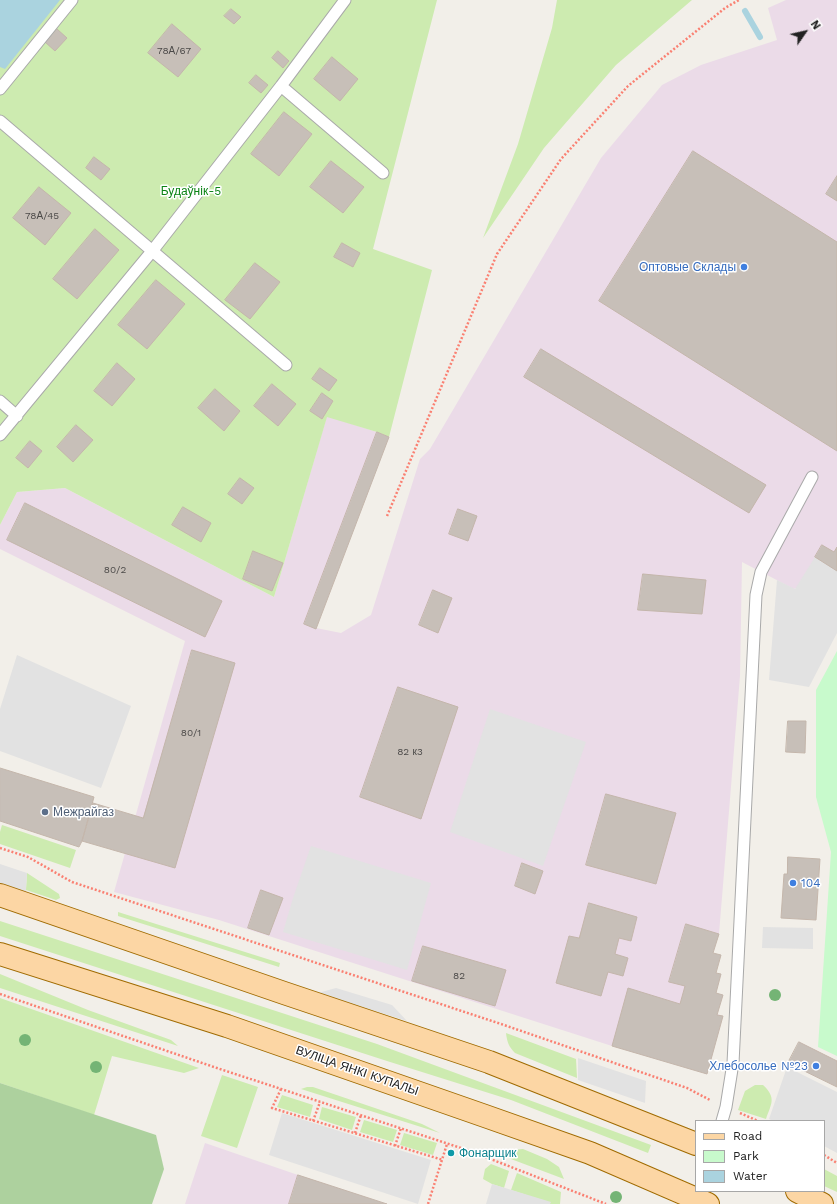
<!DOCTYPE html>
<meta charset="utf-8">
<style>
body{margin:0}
#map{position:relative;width:837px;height:1204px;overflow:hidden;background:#f2efe9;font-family:"Work Sans",sans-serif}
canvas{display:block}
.legend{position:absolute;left:695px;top:1120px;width:130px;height:72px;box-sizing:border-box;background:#fff;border:1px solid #a7a7a7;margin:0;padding:5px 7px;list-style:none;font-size:12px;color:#222}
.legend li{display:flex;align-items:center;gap:8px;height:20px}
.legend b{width:20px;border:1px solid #a7a7a7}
.north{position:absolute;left:785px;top:12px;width:40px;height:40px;-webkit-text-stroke:3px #fff;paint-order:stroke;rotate:56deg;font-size:11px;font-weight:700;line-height:16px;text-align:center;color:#222}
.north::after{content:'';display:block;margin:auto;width:14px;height:18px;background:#222;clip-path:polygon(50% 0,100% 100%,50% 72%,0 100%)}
</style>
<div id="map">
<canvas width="837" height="1204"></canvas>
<ul class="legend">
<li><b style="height:5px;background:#fcd6a4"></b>Road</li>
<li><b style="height:11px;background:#c8facc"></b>Park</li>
<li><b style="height:11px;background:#aad3df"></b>Water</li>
</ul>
<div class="north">N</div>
</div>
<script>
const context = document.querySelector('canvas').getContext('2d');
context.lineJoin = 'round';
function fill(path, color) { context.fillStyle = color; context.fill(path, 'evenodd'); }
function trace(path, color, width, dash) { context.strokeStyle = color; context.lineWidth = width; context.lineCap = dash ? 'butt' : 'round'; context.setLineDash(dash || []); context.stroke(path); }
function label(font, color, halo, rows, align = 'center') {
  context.font = font + ' "Work Sans",sans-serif'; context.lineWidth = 3; context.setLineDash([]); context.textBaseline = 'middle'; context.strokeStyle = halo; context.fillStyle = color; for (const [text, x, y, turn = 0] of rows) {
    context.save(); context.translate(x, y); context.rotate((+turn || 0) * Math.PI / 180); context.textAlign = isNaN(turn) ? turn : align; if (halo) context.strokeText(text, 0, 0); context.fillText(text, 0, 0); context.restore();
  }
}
const industrial = new Path2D(`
 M786 0H837V571L794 589 742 562 740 676 719 934 713 953 716 973 721 974 716 993 723 995 717 1014 723 1016 707 1074 612 1046 219 920 114 892 185 641 0 549V525L17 492 65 488 274 597 327 416 377 432 389 437 316 628 341 633 371 615 420 459 430 449 601 158 662 85 701 65 777 40 768 8Z
 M205 1143 298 1175 387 1204H185Z`);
const grass = new Path2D(`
 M0 0H437L373 249 432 270 389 437 377 432 327 417 274 597 65 488 17 492 0 525Z
 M557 0H692L616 65 544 148 483 238 518 144 552 28Z
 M2 825 76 850 70 868 0 844V832Z
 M27 873 59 894 60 898 56 900 26 890Z
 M118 912 280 963 279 967 118 916Z
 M0 921 377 1044 651 1145 648 1153 511 1100 387 1061 0 936Z
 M0 974 88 1010 171 1040 178 1046 0 988Z
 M0 998 199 1068 184 1073 112 1056 94 1115 0 1083Z
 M506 1033 576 1059 577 1078 515 1053C509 1047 507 1042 506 1033Z
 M222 1075 258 1087 237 1148 201 1136Z
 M755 1085H763C777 1098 771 1104 766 1119L738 1110 745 1091Z
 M307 1087H313L422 1124 440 1133 301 1089Z
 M282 1095 313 1105 310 1117 277 1107Z
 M322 1107 356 1117 352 1130 319 1119Z
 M364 1120 397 1130 393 1142 360 1132Z
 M404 1133 437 1143 433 1155 400 1145Z
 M523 1149 547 1159 559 1167 564 1179 503 1156 511 1150Z
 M491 1164 509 1171 504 1188 492 1184 483 1179 485 1169Z
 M824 1169 837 1176V1192L824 1186Z
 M517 1173 561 1192 560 1204H550V1203L511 1190Z`);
const forest = new Path2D(`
 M0 1083 156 1135 164 1169 152 1204H0Z`);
const park = new Path2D(`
 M837 651V1056L818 1047 831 852 816 797V690Z`);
const parking = new Path2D(`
 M815 557 837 571V633L809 687 769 680 777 580 795 589Z
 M17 655 131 706 101 788 0 751V709Z
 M490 709 586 742 543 866 450 832Z
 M311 846 431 883 407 970 283 932 293 898Z
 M0 864 27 873 25 903 0 895Z
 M763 927 813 928V949L762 948Z
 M336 988 392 1005 407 1021 318 993Z
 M578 1058 646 1081 645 1103 578 1080Z
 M787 1067 837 1092V1153L824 1146V1121H773L769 1119Z
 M282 1113 431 1160 418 1204 269 1155Z
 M492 1184 551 1202 550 1204H486Z`);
const water = new Path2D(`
 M0 0H60L5 69 0 67Z`);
const stream = new Path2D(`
 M745 11 760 37`);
const building = new Path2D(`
 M231 9 241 17 234 24 224 16Z
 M172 24 201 49 178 77 148 53Z
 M57 29 67 38 55 51 45 42Z
 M278 51 289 61 283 68 272 58Z
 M332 57 358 79 340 101 314 79Z
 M256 75 268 85 261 93 249 83Z
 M284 112 312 134 279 176 251 154Z
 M693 151 837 242V451L599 301Z
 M94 157 110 169 101 180 86 168Z
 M331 161 364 187 343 213 310 187Z
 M837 176V201L826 194Z
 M39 187 71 213 45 245 13 218Z
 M95 229 119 250 77 299 53 279Z
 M342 243 360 253 353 267 334 257Z
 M255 263 280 282 250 319 225 300Z
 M156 280 185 304 147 349 118 325Z
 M541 349 766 485 749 513 524 377Z
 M117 363 135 379 112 406 94 391Z
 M320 368 337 380 329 391 312 379Z
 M272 384 296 404 278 426 254 406Z
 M215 389 240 411 224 431 198 408Z
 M322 393 333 401 322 419 310 411Z
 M76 425 93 440 73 462 57 447Z
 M377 432 389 437 316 629 304 624Z
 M30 441 42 451 28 468 16 458Z
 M240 478 254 488 242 504 228 494Z
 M25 503 222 601 205 637 7 540Z
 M183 507 211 523 201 542 172 525Z
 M458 509 477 516 468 541 449 534Z
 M822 545 834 552 837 547V571L815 557Z
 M253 551 283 563 272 591 243 579Z
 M643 574 706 580 702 614 638 610Z
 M433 590 452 598 438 633 419 625Z
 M192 650 235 663 175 868 82 841 93 803 143 818Z
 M398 687 458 707 421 819 360 797Z
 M788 721H806L805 753 786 752Z
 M0 768 94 797 82 841 79 847 0 821Z
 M606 794 676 813 656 884 586 865Z
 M788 857 820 859 816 920 781 918 784 874H787Z
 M522 863 543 871 535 894 515 886Z
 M261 890 283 898 269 935 248 928Z
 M589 903 637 917 631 941 619 938 615 954 628 958 623 976 608 972 601 996 556 983 569 936 579 938Z
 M686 924 719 934 713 953 721 955 716 973 721 974 716 993 723 995 717 1015 723 1016 707 1074 612 1046 628 988 680 1004 685 986 669 982Z
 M423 946 506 970 495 1006 412 981Z
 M799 1042 837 1061V1087L788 1063Z
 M298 1175 387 1204H289Z`);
const path = new Path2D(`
 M387 516 497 254 561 159 628 86 725 8 739 0
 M0 848 28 857 72 882 504 1025 687 1088 710 1100
 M0 994 214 1067 470 1151 606 1204
 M281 1089 272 1108 443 1160
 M740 1113 758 1121
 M313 1121 320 1102
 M355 1133 361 1115
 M395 1146 401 1128
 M824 1155 837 1163
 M428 1204 447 1144`);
const lane = new Path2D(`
 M281 86 383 173
 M0 89 72 0
 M0 121 286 365
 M0 401 17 416
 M0 435 153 250 281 86 345 0
 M722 1121 726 1107 733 1063 756 595 761 572 812 477`);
const primary = new Path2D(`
 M0 895 284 993 489 1062 696 1144
 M0 954 227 1026 485 1116 590 1153 708 1204
 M797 1191 822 1204`);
const trees = [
 [775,995],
 [25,1040],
 [96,1067],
 [616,1197]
];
const markers = [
 [744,267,4,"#3f7fe0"],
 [45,812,4,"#5c6f8a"],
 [793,883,4,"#3f7fe0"],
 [816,1066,4,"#3f7fe0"],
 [451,1153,4,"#0f9aa8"]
];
const numberNames = [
 ["78А/67",174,51],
 ["78А/45",42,216],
 ["80/2",115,570],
 ["80/1",191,733],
 ["82 к3",410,752],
 ["82",459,976]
];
const parkNames = [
 ["Будаўнік-5",191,191]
];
const shopNames = [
 ["Оптовые Склады",736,267],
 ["104",801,883,"left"],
 ["Хлебосолье №23",808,1066]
];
const serviceNames = [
 ["Межрайгаз",53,812]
];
const streetNames = [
 ["ВУЛІЦА ЯНКІ КУПАЛЫ",357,1071,19]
];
const cultureNames = [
 ["Фонарщик",459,1153]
];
fill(industrial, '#ebdbe8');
fill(grass, '#cdebb0');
fill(forest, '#add19e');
fill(park, '#c8facc');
fill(parking, '#e2e2e2');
fill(water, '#aad3df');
trace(stream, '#aad3df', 6);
fill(building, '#c7bfb8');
trace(building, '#c4b6ab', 1);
trace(lane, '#a9a9a9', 13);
trace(primary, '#a06b00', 24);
trace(path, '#fa8072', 2.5, [2, 2]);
trace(lane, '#fff', 11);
trace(primary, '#fcd6a4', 22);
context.fillStyle = '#74b475';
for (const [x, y] of trees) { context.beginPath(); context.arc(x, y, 6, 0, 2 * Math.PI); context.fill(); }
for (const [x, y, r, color] of markers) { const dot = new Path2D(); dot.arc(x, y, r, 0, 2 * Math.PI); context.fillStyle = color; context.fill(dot); trace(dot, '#fff', 1.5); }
label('10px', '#4b4948', null, numberNames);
label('12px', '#0c8416', '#fff', parkNames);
label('12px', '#366cbe', '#fff', shopNames, 'right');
label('12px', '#4e5e75', '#fff', serviceNames, 'left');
label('12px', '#222', '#fff', streetNames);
label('12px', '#0d838f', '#fff', cultureNames, 'left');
</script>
